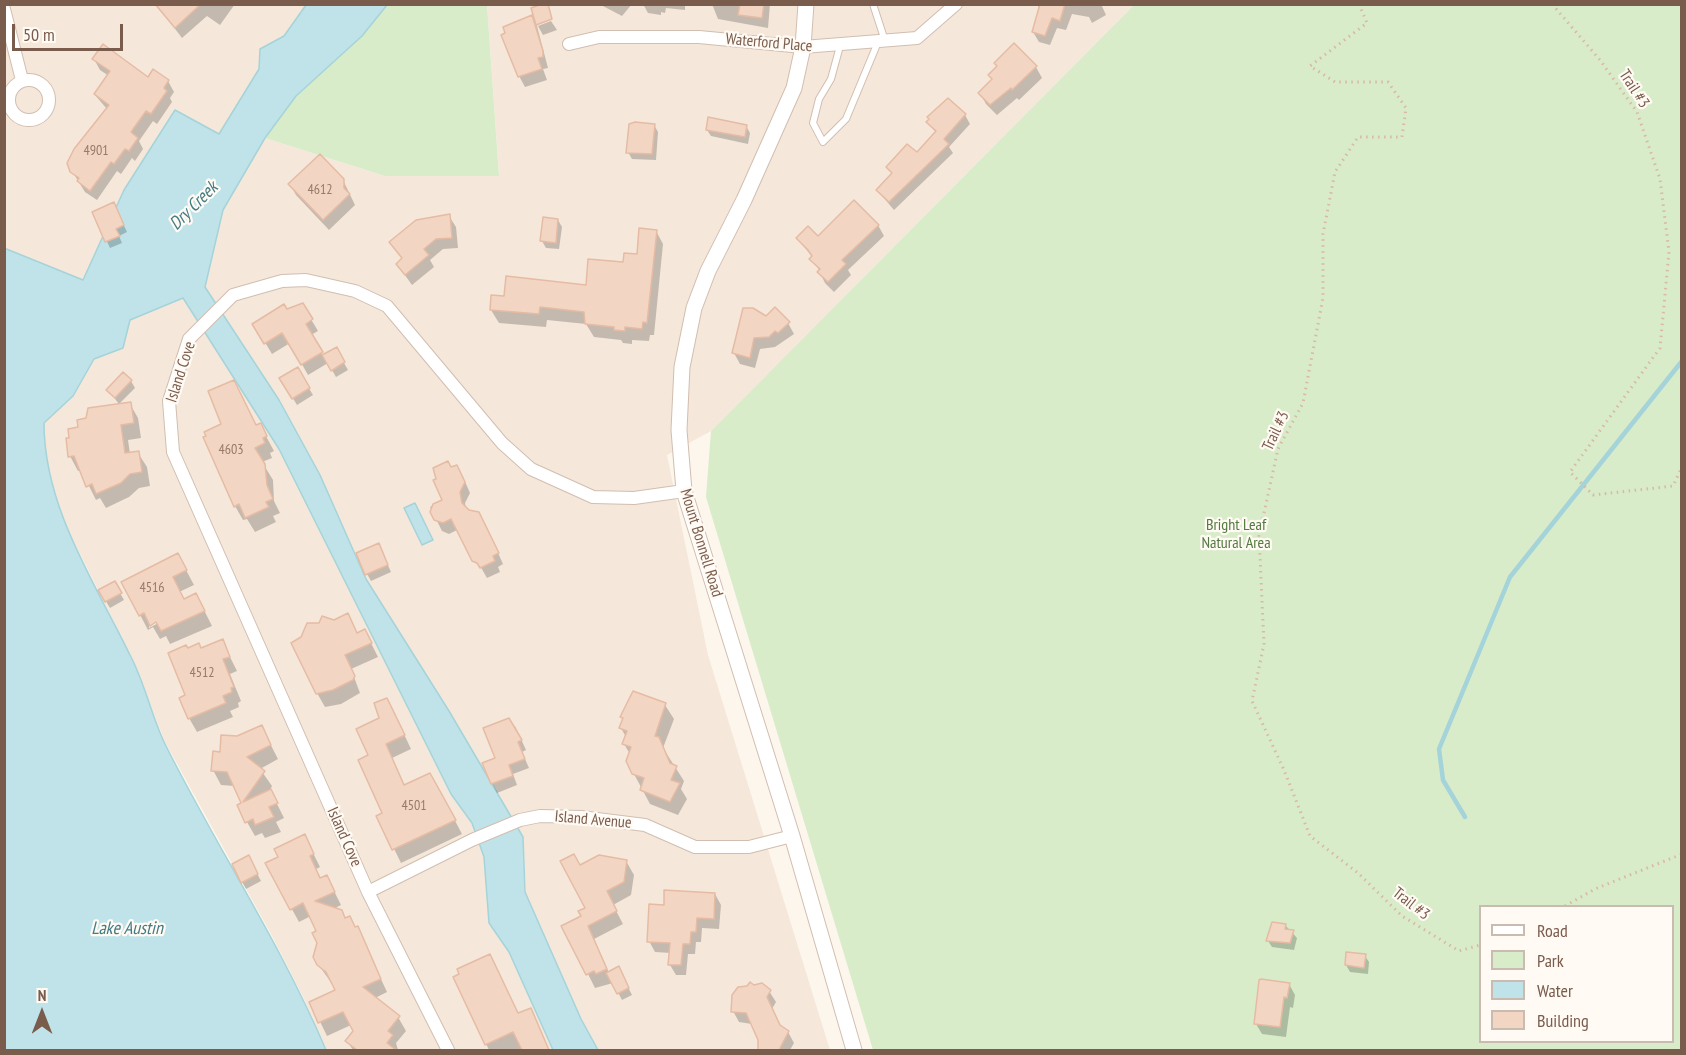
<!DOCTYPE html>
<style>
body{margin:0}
#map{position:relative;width:1686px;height:1055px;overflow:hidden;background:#fdf6ec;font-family:"PT Sans Narrow",sans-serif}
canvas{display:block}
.frame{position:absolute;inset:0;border:6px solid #7a5c4d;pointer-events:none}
.legend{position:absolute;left:1479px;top:905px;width:195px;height:138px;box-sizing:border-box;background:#fffaf3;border:2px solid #cabbb1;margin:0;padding:8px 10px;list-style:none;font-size:18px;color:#7a5c4d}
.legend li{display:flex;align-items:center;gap:12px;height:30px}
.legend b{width:30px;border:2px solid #cabbb1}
.north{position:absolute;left:12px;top:983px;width:60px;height:60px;-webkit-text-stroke:4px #fffaf3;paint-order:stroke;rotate:0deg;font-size:16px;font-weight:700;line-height:24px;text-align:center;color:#7a5c4d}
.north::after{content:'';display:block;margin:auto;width:21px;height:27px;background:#7a5c4d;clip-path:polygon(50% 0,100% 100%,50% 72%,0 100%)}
.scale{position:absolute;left:12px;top:24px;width:111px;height:27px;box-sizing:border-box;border:3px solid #7a5c4d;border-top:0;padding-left:8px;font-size:18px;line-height:21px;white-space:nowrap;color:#7a5c4d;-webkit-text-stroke:4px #fffaf3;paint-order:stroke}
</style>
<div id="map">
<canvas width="1686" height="1055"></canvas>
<div class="frame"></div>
<ul class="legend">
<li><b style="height:8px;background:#fff"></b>Road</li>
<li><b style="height:16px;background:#d8ecc9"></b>Park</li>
<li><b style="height:16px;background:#bfe3e8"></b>Water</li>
<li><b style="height:16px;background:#f3d5c3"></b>Building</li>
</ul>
<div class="north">N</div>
<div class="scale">50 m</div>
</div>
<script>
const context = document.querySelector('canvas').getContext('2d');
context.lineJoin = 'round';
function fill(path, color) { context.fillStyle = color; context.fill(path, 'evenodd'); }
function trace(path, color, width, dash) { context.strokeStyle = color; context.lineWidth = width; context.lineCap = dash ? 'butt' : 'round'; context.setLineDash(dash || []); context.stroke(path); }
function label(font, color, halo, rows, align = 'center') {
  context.font = font + ' "PT Sans Narrow",sans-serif'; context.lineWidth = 4.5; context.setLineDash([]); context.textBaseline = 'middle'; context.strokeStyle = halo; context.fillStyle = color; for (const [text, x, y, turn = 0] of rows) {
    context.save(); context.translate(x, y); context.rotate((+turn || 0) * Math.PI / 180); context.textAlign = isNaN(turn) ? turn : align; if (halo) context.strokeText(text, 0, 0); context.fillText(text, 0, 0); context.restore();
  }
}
const residential = new Path2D(`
 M4 5H306L284 36 260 49 259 69 219 134 175 110 124 190 83 280 5 248Z
 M487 5H1134L711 431 667 455 708 655 830 1050H598L581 1019 526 895 523 837 449 711 366 579 320 475 279 400 205 287 223 210 265 138 385 176 499 175Z
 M183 298 279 449 451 794 472 823 484 857 489 923 509 952 553 1050H326L305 1001 272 936 165 742 132 659 56 505 44 447V423L73 396 94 359 123 348 130 320Z`);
const green = new Path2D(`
 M387 5H487L499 176H385L265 138 296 96 362 36Z
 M1134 5H1681V1050H873L706 497 711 431ZM1480 906H1672V1042H1480Z`);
const water = new Path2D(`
 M306 5H387L362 36 296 96 265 138 223 210 205 287 279 400 320 475 366 579 449 711 523 837 525 892 581 1019 598 1050H553L509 952 489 923 484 857 472 823 451 794 279 449 183 298 130 320 123 348 94 359 73 396 44 423C44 507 94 581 130 655 145 683 151 715 165 744 217 848 281 944 326 1050H5L4 248 83 280 124 190 175 110 219 134 259 69 260 49 284 36Z
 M415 503 433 540 422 545 404 508Z`);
const shadow = new Path2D(`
 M156 4H235L220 25 207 16 182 38Z
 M599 4H632L622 16Z
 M643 4H685V10L666 8 665 13 661 12V15L648 13Z
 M712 4H770L768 28 718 19Z
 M1037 4H1101L1106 15 1092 23 1089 17 1072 14 1066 30 1057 28 1050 45 1039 42 1033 32 1040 10Z
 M531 17 537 26 548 68 543 69 547 80 525 87 519 76Z
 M551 21 557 30 543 35 538 26Z
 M94 59 149 79 168 81 174 92 170 98 172 102 157 124 153 121 139 141 143 149 135 161 132 158 121 174 117 171 97 200 85 192 72 171 107 109 95 95 109 76 100 70Z
 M1036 67 1042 78 1019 100 1017 98 997 115 986 104 980 93Z
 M965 115 970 124 949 147 953 153 894 210 877 190 892 175 888 167 917 154 936 133 928 122Z
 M654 125 658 132 656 160 632 159 628 152Z
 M746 126 750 133 748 144 711 136 707 130Z
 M343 180 355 205 329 230 296 195 290 184Z
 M117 211 127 232 119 236 122 243 110 248 94 213Z
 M449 216 456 227 458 248 443 249 430 260 434 267 412 285 397 264 403 260 391 242Z
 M558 220 562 227 559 249 546 248 542 241Z
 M878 225 884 236 848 270 851 275 834 292 825 283 813 258 798 239 818 238Z
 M656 231 663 244 654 335H650L649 341 632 340V344L623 343 621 340 594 337 586 324 547 320 546 327 499 323 491 310 505 298 587 287 638 256Z
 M302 304 318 331 311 335 323 356 336 349 348 370 336 377 328 363 308 375 290 343 272 354 254 324Z
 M766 317 788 323 794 334 775 347 760 349 755 368 740 364 734 353Z
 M297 369 313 395 297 405 281 379Z
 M131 381 135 388 119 404 108 390Z
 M130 404 138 418 141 438 128 440 130 454 138 453 147 467 150 486 139 488 129 497 106 508 100 498 96 500 81 470 78 471 70 456 71 439 80 428Z
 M260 425 274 451 270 453 272 458 262 462 273 480 274 501 280 513 273 516 276 522 255 532 247 519 243 520 235 506 256 426Z
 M451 469 463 477 470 493 465 503 466 509 485 524 503 564 498 567 500 572 487 578 459 529 449 534 442 531 430 507 444 500Z
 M382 552 391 572 371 581 367 574Z
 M186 570 194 585 179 592 184 601 204 610 212 626 170 644 166 636 160 639 153 627 148 630 123 582ZM162 618 164 620 149 628V624Z
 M114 583 124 600 110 608 100 591Z
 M348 615 358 634 365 631 378 657 351 669 360 693 341 704 325 707 317 693 320 624Z
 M222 641 237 671 230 674 241 701 238 703 239 707 230 711 233 717 197 732 189 718 187 650H201Z
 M628 700 665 705 674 719 663 748 684 781 681 789 687 799 678 815 650 804 634 774 630 754 624 744 626 737 621 728Z
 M394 713 411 749 392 758 405 786 438 788 462 834 401 863 378 816 384 814 370 756Z
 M261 726 278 759 260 769 272 786 270 790 284 818 276 822 281 832 265 838 262 833 255 836 247 822 243 804 235 786 221 785 213 770 221 753 237 737Z
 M515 726 526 750 522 752 529 768 513 774 517 785 497 793 492 783 497 758Z
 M311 849 320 867 316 869 321 879 327 877 341 905 333 909 357 928 387 992 375 998 398 1017 406 1031 396 1043 398 1050H353L347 1041 355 1031 351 1025 327 1036 311 1003 337 991 318 964V932L311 916 299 922 267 864Z
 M626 861 634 875 631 895 613 905 623 924 594 939 609 973 622 975 632 995 622 1000 613 983 595 988 588 974 583 916 587 909 580 867Z
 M252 864 261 881 246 889 242 882Z
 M715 894 721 905 719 929 702 928 701 942H696L695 954H688L686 975H676L670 965 671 953 655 952 649 941 665 906Z
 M1285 925 1297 938 1294 950 1272 947 1268 941Z
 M1365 956 1369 962 1368 974 1350 972 1346 965Z
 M455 978 519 1015 530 1009 549 1050H489Z
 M1289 984 1295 995 1293 1008 1290 1007 1286 1037 1262 1034 1256 1024Z
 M769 991 776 1002 772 1009 781 1028 788 1032 794 1043 790 1050H761L752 1024 739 1022 733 1011Z`);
const stream = new Path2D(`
 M1465 817 1443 780 1439 749 1510 577 1682 361`);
const building = new Path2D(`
 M155 4H201L175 28Z
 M542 4H548L552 19 536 25 531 8Z
 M740 4H764L762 18 738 15Z
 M1040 4H1065L1060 21 1052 18 1045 36 1032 32Z
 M532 15 543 51V57L538 58 542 69 518 77 501 35 505 33 503 27Z
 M1014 43 1037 66 1012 90 1011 88 990 105 978 93 992 79 988 75 997 66 994 63Z
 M103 44 148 77 153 69 169 80 164 88 167 91 151 114 146 111 131 132 138 138 129 151 125 149 114 164 111 162 90 191 77 181 79 178 70 172 67 163 74 149 109 105 94 94 110 71 92 59Z
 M948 98 966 114 944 139 949 144 889 202 876 190 892 173 886 167 907 144 917 152 936 131 926 122 929 119 927 117Z
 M708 117 747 125 745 137 706 130Z
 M635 122 655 124 652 154 626 153 629 124Z
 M320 154 344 179V188L350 194 323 220 288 184Z
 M854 200 879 225 842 260 846 264 828 282 817 272 820 269 809 259 812 256 808 250 796 238 808 226 818 236Z
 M114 202 124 225 116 229 120 236 105 242 92 212Z
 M450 214 452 238 436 239 424 249 429 255 405 275 396 264 402 258 389 242 416 220Z
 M543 217 558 219 556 243 540 241Z
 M639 228 657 230 647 323 643 322 642 329 625 327V331L614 330V327L585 324 584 312 540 307 539 314 490 310 491 295 504 296 506 276 586 285 588 259 623 262 624 253 637 254Z
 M303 303 313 319 306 324 323 352 301 365 282 333 264 344 252 324 284 304 287 309Z
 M775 307 790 322 778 333 775 331 769 337 754 338 750 358 732 353 743 308H753L766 316Z
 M337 347 345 362 331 371 322 355Z
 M298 367 310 388 292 399 279 378Z
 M123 372 132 380 115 398 106 390Z
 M234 380 256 425 261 423 267 436 263 438 265 443 255 448 265 464 267 485 273 499 266 502 269 507 245 518 239 504 234 507 203 437 206 436 204 432 221 424 208 391Z
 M131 402 134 423 121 425 125 453 139 451 142 472 130 474 121 483 96 494 92 484 86 487 74 456 68 457 66 438H69L68 429 78 427 77 420 86 418 88 408Z
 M448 461 451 467 457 465 465 482 460 492 462 503 469 510 479 512 499 553 493 556 495 561 480 568 477 563 472 561 451 519 443 523 434 520 430 512 433 504 442 500 433 480 436 479 433 468Z
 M379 543 388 565 365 575 356 553Z
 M178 553 187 570 173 577 184 599 196 593 205 611 161 631 156 622 150 626 144 613 139 616 121 582Z
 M115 581 122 593 105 602 98 590Z
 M348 613 357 633 365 629 372 643 345 655 355 676 353 680 333 690 316 694 291 643 301 637 307 623H319L322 616 334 620Z
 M223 639 230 657 223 659 234 687 231 688 232 692 223 696 226 703 188 719 179 698 185 695 168 653 186 645 188 648 199 643 201 648Z
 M633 691 666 703 655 736 659 737 670 763 677 766 671 780 680 783 670 802 640 790 644 778 632 774 626 761 631 747 622 744 627 731 619 728 623 718 620 717Z
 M387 698 405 735 386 744 404 785 430 773 456 820 392 850 376 816 382 813 358 760 368 755 356 729 379 718 374 703Z
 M509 718 522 740 518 742 525 759 509 765 513 776 491 784 482 763 495 758 483 728Z
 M262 725 271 745 247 757 265 771 243 802 271 789 278 803 269 807 274 817 255 825 253 819 245 823 237 805 241 803 227 772 211 771 213 751 220 752 221 735 237 736Z
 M305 834 314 854 310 856 320 878 327 875 335 892 315 901 342 910 345 918 350 916 355 927 358 926 381 979 363 987 400 1016 388 1031 393 1035 387 1043 396 1050H357L345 1041 353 1031 343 1012 318 1023 309 1002 335 990 326 972 317 965 313 957 317 943 312 933 316 931 303 903 290 910 265 863 278 857 274 849Z
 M574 854 580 865 599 855 627 860 624 882 607 891 617 911 588 926 607 969 596 974 594 971 586 975 561 926 581 916 578 911 585 908 560 861Z
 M249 855 258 874 241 883 232 864Z
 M664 890 715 893 714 919 697 918 696 932H691L690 944H683L681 965H668L670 943 647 942 649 904 664 905Z
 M1272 922 1286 924 1285 929 1294 930 1290 943 1266 941Z
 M1346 952 1366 954 1364 968 1345 965Z
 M490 954 518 1013 531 1008 549 1050H522L513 1032 485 1045 453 977 459 974 457 969Z
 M619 966 629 988 617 994 606 973Z
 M1261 979 1290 983 1287 998 1284 997 1280 1027 1254 1024 1259 980Z
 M750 982 754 985 762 983 771 990 767 997 780 1025 789 1031 779 1050H758V1040L746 1013 731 1012 732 995 738 987 747 986Z`);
const path = new Path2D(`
 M1359 4 1367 23 1310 66 1335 82H1388L1406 108 1402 137H1358L1335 172 1323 234V298L1303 403 1278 449 1259 536 1264 644 1252 701 1284 770 1310 836 1358 873 1402 916 1459 951 1480 945
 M1552 4 1600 60 1637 112 1660 179 1669 252 1660 348 1570 472 1593 495 1673 486 1682 467
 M1565 906 1595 889 1682 854`);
const service = new Path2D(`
 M873 4 885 41
 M840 46 831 79 819 99 813 123 823 142 846 119 878 42`);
const minor = new Path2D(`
 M4 9 22 80
 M569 44 599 37H699L803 47 917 38 956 4
 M9 100a20 20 0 1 1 40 0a20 20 0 1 1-40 0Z
 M368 892 472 840 520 820 540 816 581 817 645 825 695 847H749L792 836
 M448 1050 368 892 173 452 169 401 189 339 233 295 282 281 306 280 355 291 387 306 502 443 531 469 593 497 634 498 684 491`);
const tertiary = new Path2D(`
 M806 4 803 47 794 88 744 200 708 271 694 308 682 367 679 430 684 491 792 836 854 1050`);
const numberNames = [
 ["4901",96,151],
 ["4612",320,190],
 ["4603",231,450],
 ["4516",152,588],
 ["4512",202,673],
 ["4501",414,806]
];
const streetNames = [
 ["Waterford Place",769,43,5],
 ["Trail #3",1634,89,57],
 ["Island Cove",181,372,-72],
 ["Trail #3",1276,431,-65],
 ["Mount Bonnell Road",701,543,73],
 ["Island Avenue",593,820,5],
 ["Island Cove",344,837,66],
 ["Trail #3",1411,904,38]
];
const parkNames = [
 ["Bright Leaf",1236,525],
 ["Natural Area",1236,543]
];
const waterNames = [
 ["Dry Creek",194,206,-45],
 ["Lake Austin",127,929]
];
fill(residential, '#f5e8da');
fill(green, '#d8ecc9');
fill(water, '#bfe3e8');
trace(water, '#a5d3da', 1.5);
fill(shadow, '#0003');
trace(stream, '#a5d3da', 4.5);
fill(building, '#f3d5c3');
trace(building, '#e6bba3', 1.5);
trace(service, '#d1beb0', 8);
trace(minor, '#d1beb0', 14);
trace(tertiary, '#d1beb0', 17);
trace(path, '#d9b8a5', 3, [1.5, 4.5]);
trace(service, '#fff', 6);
trace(minor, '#fff', 12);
trace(tertiary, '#fff', 15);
label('14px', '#987a6a', null, numberNames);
label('16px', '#7a5c4d', '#fffaf3', streetNames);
label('16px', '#537a41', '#fffaf3', parkNames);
label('italic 18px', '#437c86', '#fffaf3', waterNames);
</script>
